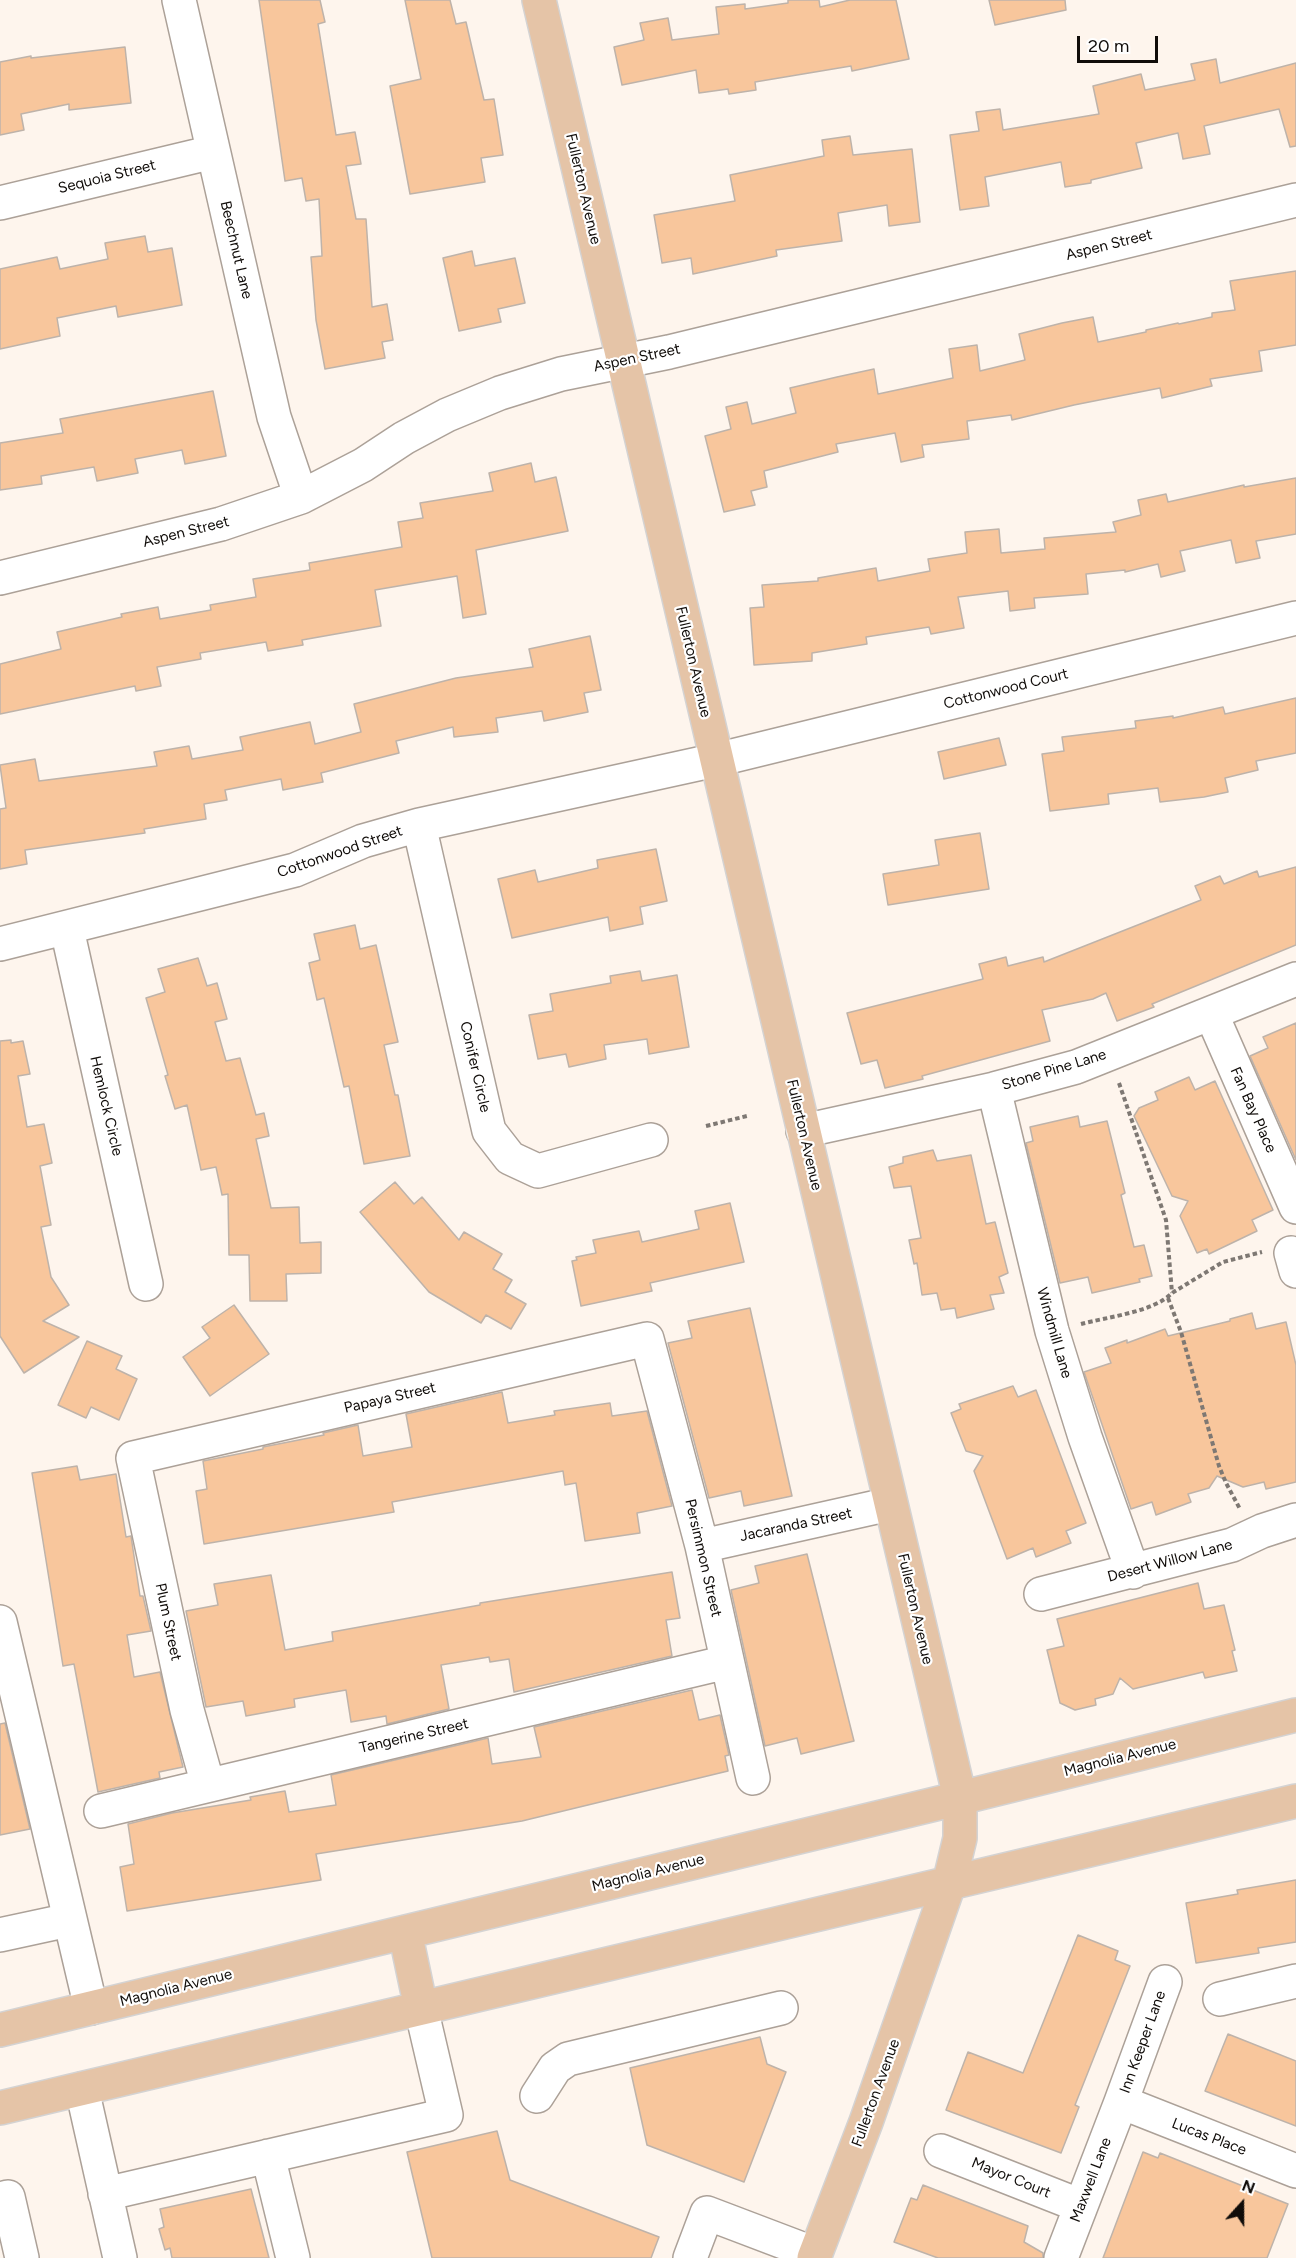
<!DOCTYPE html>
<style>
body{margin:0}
#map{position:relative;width:1296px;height:2258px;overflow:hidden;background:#fef5ed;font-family:Figtree,sans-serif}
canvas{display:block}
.north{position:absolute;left:1212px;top:2174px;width:60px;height:60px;-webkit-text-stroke:4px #fff;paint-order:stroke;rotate:21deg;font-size:16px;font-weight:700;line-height:24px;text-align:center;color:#100c09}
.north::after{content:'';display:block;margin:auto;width:21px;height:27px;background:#100c09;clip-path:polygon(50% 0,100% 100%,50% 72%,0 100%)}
.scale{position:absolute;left:1077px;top:36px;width:81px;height:27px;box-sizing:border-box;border:3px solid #100c09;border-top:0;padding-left:8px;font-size:18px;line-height:21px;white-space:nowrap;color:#100c09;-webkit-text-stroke:4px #fff;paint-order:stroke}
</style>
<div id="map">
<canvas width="1296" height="2258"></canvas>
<div class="north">N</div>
<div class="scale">20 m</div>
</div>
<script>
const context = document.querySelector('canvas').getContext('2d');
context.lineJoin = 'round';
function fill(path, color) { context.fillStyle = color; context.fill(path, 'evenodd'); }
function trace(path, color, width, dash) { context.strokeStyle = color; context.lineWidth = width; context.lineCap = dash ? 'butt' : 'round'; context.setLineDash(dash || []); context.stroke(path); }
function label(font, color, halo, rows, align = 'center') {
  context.font = font + ' Figtree,sans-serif'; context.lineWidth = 4.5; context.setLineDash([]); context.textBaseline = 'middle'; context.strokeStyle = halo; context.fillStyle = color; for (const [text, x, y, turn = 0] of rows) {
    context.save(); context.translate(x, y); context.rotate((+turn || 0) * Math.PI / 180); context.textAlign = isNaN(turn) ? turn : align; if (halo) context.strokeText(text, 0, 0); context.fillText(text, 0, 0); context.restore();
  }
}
const building = new Path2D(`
 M259 0H320L325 22 318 24 336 135 355 132 361 164 346 166 356 219H366L372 307 387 304 393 340 382 342 385 358 325 369 316 320 311 257 322 256 319 199 306 201 302 178 285 181Z
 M405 0H450L456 24 466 22 484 100 494 99 503 155 481 158 485 182 410 194 390 86 421 79Z
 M788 0H819L820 7 850 0H896L909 59 852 71 851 66 755 82 756 90 729 94 728 89 699 93 696 70 622 85 614 47 644 40 640 23 668 18 672 40 719 34 716 7 745 4V9L788 3Z
 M989 0H1065L1066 10 995 25Z
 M125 47 131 103 69 110V104L21 114 24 130 0 135V62L31 56V58Z
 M1216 59 1220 83 1296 63V146L1290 147 1279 109 1204 126 1210 154 1183 159 1178 133 1136 143 1142 168 1091 180V183L1065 187 1061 162 985 177 989 206 960 210 950 135 979 131 976 112 1000 109 1003 130 1099 114 1093 86 1141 74 1145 90 1195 80 1191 64Z
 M850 136 853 155 912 149 920 222 889 226 887 205 838 213 842 241 776 250 777 256 693 274 691 258 662 263 654 215 735 201 730 175 824 156 822 140Z
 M145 236 148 252 172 248 182 305 118 317 116 306 57 318 60 336 0 349V269L57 257 60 269 108 259 105 243Z
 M472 251 475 266 515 258 525 303 498 309 501 322 459 331 443 258Z
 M1296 271V345L1259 351 1262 371 1210 379 1212 386 1162 398 1160 388 1074 405 1012 420 1011 415 967 421 969 439 922 445 924 457 901 462 895 433 836 444 838 452 764 471 767 487 751 491 755 505 724 512 705 436 731 429 726 407 747 402 752 424 796 413 790 388 837 377 874 369 878 394 953 378 949 349 977 345 980 371 1025 360 1019 334 1062 323 1093 317 1098 342 1146 332V330L1178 323 1179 324 1212 317V313L1235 310 1230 281Z
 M213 391 226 456 185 464 182 450 135 459 138 473 97 481 94 467 41 476 42 484 0 490V443L63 433 60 419Z
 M531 463 535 482 556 477 568 531 476 550 486 614 463 618 457 576 375 590 381 626 302 640 303 645 268 651 266 642 200 653 201 659 157 667 161 686 136 691 135 686 0 714V664L61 649 57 632 122 617 121 614 158 607 160 619 211 610 210 605 256 597 253 579 310 570 309 563 402 547 398 522 423 518 420 503 493 491 489 473Z
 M1296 478V534L1256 541 1260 558 1236 563 1231 540 1180 551 1185 571 1161 577 1158 564 1125 572V570L1086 574 1088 594 1034 598 1035 608 1010 611 1008 591 958 597 964 628 931 634 929 627 866 637 867 644 812 653V661L754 665 750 608 764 607 762 585 818 581V578L876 568 878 581 930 571 928 559 967 553 965 532 999 529 1001 553 1045 549 1044 538 1116 532 1113 522 1141 515 1138 500 1166 494 1168 502 1244 485V487Z
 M590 636 601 690 584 693 588 712 544 721 542 711 496 718 498 732 454 737 453 727 396 741 399 753 321 773 323 782 283 790 281 779 225 790 227 800 204 804 206 819 144 829 145 833 25 850 27 864 0 869V809L6 808 0 765 35 759 39 781 157 766 154 752 189 746 192 759 243 750 240 737 310 722 315 744 361 732 354 704 456 678 533 667 529 649Z
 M1296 698V753L1256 761 1258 770 1225 778 1228 792 1204 797 1160 802 1158 788 1108 794 1109 804 1050 811 1042 754 1064 751 1062 737 1136 728 1135 721 1173 716V718L1223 707 1225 714Z
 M999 738 1006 765 944 779 938 752Z
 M980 833 989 889 888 905 883 874 939 865 935 840Z
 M656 849 667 901 640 907 643 924 610 931 608 917 512 938 498 879 535 870 538 882 598 868 597 860Z
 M1296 867V945L1152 1004 1154 1007 1117 1021 1106 993 1093 999 1042 1010 1050 1041 922 1076 923 1079 885 1088 877 1060 861 1064 847 1013 983 979 979 964 1006 957 1008 966 1043 957 1044 962 1201 900 1195 886 1220 876 1224 884 1257 871 1259 877Z
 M355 925 360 949 376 945 398 1042 384 1045 395 1095H398L410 1156 364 1164 349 1086 344 1087 324 998 317 1000 309 963 320 960 314 934Z
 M198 958 207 986 217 983 227 1019 215 1022 226 1061 240 1058 256 1115 264 1113 269 1136 256 1139 271 1208 299 1207 300 1243 321 1242V1273L286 1274 287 1301H250L249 1255H229L228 1194 222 1195 216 1167 201 1170 187 1105 175 1109 165 1076 168 1075 146 998 165 992 158 969Z
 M640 971 642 981 677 975 689 1047 649 1054 647 1039 604 1045 606 1059 569 1067 566 1054 538 1059 529 1015 553 1011 550 994 611 983 610 976Z
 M1296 1023V1160L1250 1056 1268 1048 1263 1037Z
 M11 1040V1043L23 1041 30 1074 18 1076 27 1127 44 1124 52 1163 40 1166 51 1225 41 1227 51 1277 69 1305 43 1321 79 1337 24 1373 0 1336V1041Z
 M1189 1077 1195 1090 1215 1081 1273 1210 1252 1220 1257 1231 1209 1254 1207 1249 1197 1253 1180 1216 1188 1201 1172 1196 1134 1116 1139 1108 1158 1100 1155 1092Z
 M1078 1116 1080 1127 1107 1121 1125 1193 1121 1195 1134 1247 1144 1245 1152 1276 1139 1279 1140 1282 1092 1293 1088 1277 1060 1283 1026 1143 1033 1141 1030 1127Z
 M933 1150 937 1161 971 1155 986 1224 995 1222 1008 1273 999 1277 1004 1293 990 1295 994 1309 957 1318 955 1308 941 1310 937 1293 922 1295 917 1263 914 1264 909 1240 921 1238 911 1186 894 1188 889 1167 903 1163V1157Z
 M395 1182 414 1204 422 1197 459 1240 464 1232 502 1254 493 1269 512 1280 505 1292 526 1304 511 1329 486 1315 481 1323 429 1292 360 1212Z
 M730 1203 744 1262 650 1283 652 1291 581 1306 572 1261 577 1260 576 1257 596 1253 593 1240 639 1231 642 1242 699 1229 695 1211Z
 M234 1305 269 1354 210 1396 183 1357 210 1338 202 1327Z
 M750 1308 792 1496 744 1506 741 1491 709 1498 668 1343 692 1338 688 1321Z
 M1252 1313 1256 1329 1286 1322 1296 1365V1482L1266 1489 1264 1482 1243 1487 1217 1476 1209 1488 1188 1494 1191 1502 1156 1515 1152 1502 1131 1509 1084 1372 1111 1363 1105 1348 1127 1340V1343L1165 1329 1168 1336 1230 1321V1319Z
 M87 1341 122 1356 116 1369 137 1379 119 1420 91 1407 86 1418 58 1405Z
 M1013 1386 1018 1397 1036 1390 1086 1523 1066 1531 1071 1543 1036 1557 1033 1548 1007 1559 974 1471 983 1456 966 1451 951 1413 961 1409 959 1404Z
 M502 1392 508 1423 555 1415 554 1411 610 1403 612 1416 647 1411 672 1506 637 1513 640 1533 585 1541 576 1483 565 1485 563 1471 392 1502 394 1512 204 1544 196 1491 207 1489 203 1461 263 1449V1447L324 1435 323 1433 358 1425 363 1456 412 1447 406 1414Z
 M77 1466 80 1480 116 1474 126 1537 131 1536 140 1596H143L151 1631 127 1635 134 1677 160 1672 183 1767 159 1772 160 1778 98 1792 74 1664 63 1666 32 1473Z
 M807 1554 854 1741 801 1754 797 1738 765 1746 731 1590 759 1583 755 1566Z
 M672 1572 680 1618 666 1620 672 1656 514 1692 509 1659 490 1662 489 1657 441 1665 449 1709 387 1724 386 1716 351 1722 346 1690 294 1699 295 1707 246 1716 243 1701 206 1707 186 1611 218 1605 214 1584 271 1575 285 1650 333 1641 332 1632 480 1605V1603Z
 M1198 1583 1204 1609 1224 1605 1235 1650 1232 1651 1237 1671 1205 1678 1203 1672 1133 1689 1120 1678 1113 1694 1095 1699 1096 1705 1075 1710 1060 1703 1047 1650 1064 1646 1057 1619Z
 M692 1690 699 1720 720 1715 729 1755 725 1756 728 1771 522 1821 316 1854 321 1880 127 1911 120 1867 134 1864 128 1824 172 1813 251 1800 250 1797 285 1791 289 1812 336 1805 331 1775 488 1738 492 1764 541 1757 534 1727Z
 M5 1723 30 1829 0 1835V1724Z
 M1296 1880V1942L1258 1948 1259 1953 1196 1963 1186 1903 1238 1894 1237 1890Z
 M1078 1935 1118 1951 1115 1960 1130 1966 1075 2105 1079 2107 1061 2153 946 2110 968 2052 1023 2073Z
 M1228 2034 1296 2061V2126L1205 2091Z
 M760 2037 767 2064 786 2072 744 2182 647 2145 630 2068Z
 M497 2131 510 2180 659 2237 651 2258H432L407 2152Z
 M1143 2152 1158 2158 1160 2153 1288 2204 1267 2258H1103Z
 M923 2185 1028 2226 1024 2242 1043 2253V2258H938L894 2242 911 2198 917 2200Z
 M251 2189 269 2258H172L170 2248 165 2250 159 2229 164 2227 160 2209Z`);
const path = new Path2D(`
 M1119 1083 1166 1220 1172 1293
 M706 1126 747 1116
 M1168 1298 1181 1332 1219 1466 1226 1483 1240 1509
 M1081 1324C1107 1317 1154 1312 1172 1293L1223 1262 1262 1252`);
const minor = new Path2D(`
 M179 0 274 417 301 497
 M0 203 213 152
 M0 578 221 524 301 497 363 465 404 438 447 415 500 393 561 374 669 352 1296 200
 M419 825 489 1131 510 1158 538 1171 651 1140
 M67 929 146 1284
 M0 944 295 870 363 841 419 825 716 760 1296 618
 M1211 1013 1296 1207
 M994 1089 1052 1331 1085 1437 1133 1572
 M803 1131 994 1089 1076 1067 1296 979
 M1291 1253 1296 1271
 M702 1546 890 1504
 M1041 1594 1232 1545 1262 1531 1296 1520
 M0 1622 91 2008
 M208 1785 187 1710 133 1458 647 1339 702 1546 753 1778
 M101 1811 727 1662
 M0 1935 69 1920
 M1220 1999 1296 1981
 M82 2089 120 2258
 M537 2096 555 2068 568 2059 781 2008
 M1121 2102 1296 2171
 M941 2151 1081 2206
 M268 2156 293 2258
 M105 2194 446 2115 421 2008
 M0 2199 8 2197 22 2258
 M690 2258 707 2213 815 2254
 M1061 2258 1121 2102 1165 1982`);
const major = new Path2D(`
 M539 0 960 1798V1838L949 1884 866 2122 814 2258
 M405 1932 421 2008
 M0 2030 960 1798 1296 1715
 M0 2108 1296 1801`);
const streetNames = [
 ["Sequoia Street",107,177,-14],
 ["Fullerton Avenue",583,189,77],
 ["Aspen Street",1109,245,-14],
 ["Beechnut Lane",236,250,77],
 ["Aspen Street",637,358,-12],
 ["Aspen Street",186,532,-14],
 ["Fullerton Avenue",693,662,77],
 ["Cottonwood Court",1006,689,-14],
 ["Cottonwood Street",340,852,-19],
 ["Conifer Circle",475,1067,77],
 ["Stone Pine Lane",1054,1070,-17],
 ["Hemlock Circle",106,1106,77],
 ["Fan Bay Place",1253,1110,66],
 ["Fullerton Avenue",804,1135,77],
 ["Windmill Lane",1054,1333,74],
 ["Papaya Street",390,1398,-13],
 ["Jacaranda Street",796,1525,-12],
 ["Persimmon Street",703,1558,77],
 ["Desert Willow Lane",1170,1561,-15],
 ["Fullerton Avenue",915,1609,77],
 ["Plum Street",168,1622,78],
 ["Tangerine Street",414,1736,-13],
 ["Magnolia Avenue",1120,1758,-14],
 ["Magnolia Avenue",648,1873,-14],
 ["Magnolia Avenue",176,1988,-14],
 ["Inn Keeper Lane",1143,2042,-70],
 ["Fullerton Avenue",876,2093,-70],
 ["Lucas Place",1209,2137,21],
 ["Mayor Court",1011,2178,22],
 ["Maxwell Lane",1091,2180,-69]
];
fill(building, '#f8c69c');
trace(building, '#beb3aa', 1.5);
trace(minor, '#aca198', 36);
trace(major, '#d4d3d3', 36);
trace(path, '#7e7873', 4, [4.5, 3]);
trace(minor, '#fff', 33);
trace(major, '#e5c4a7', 33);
label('15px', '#100c09', '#fff', streetNames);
</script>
